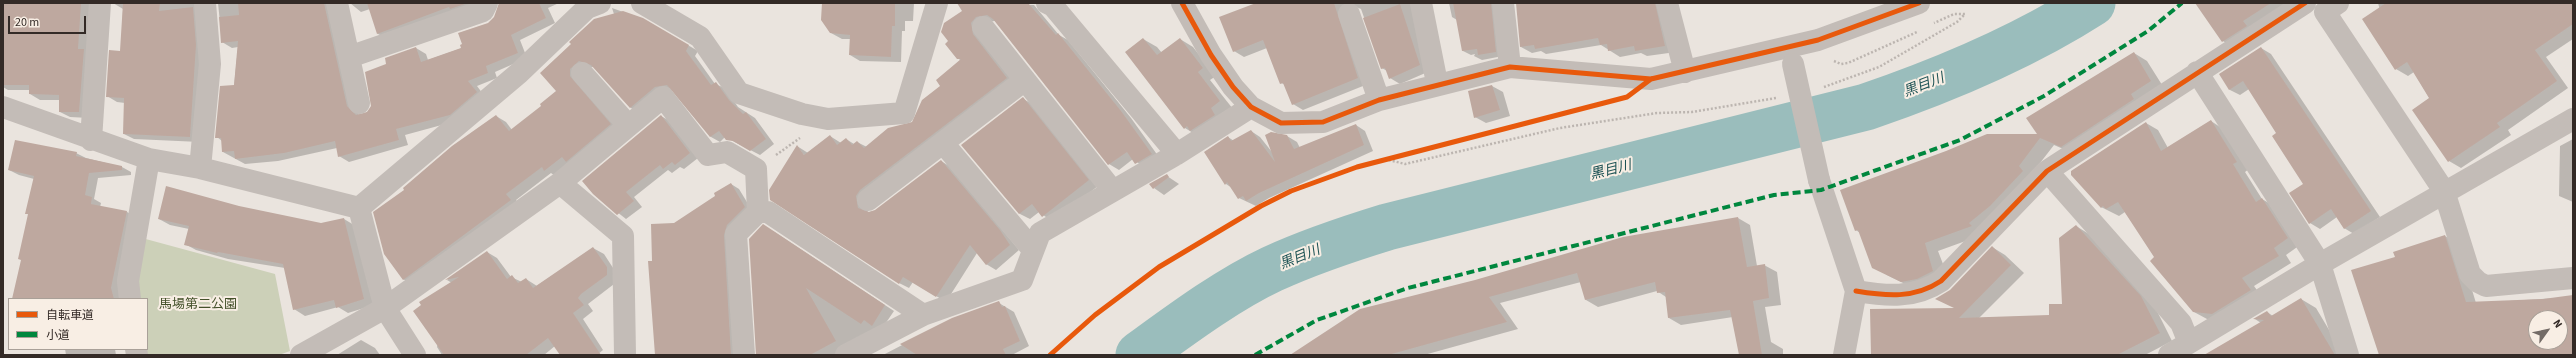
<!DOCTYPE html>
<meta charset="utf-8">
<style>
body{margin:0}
#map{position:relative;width:2576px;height:358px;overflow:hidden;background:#eae4de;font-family:"Source Sans 3","Noto Sans JP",sans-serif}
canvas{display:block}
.frame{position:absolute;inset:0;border:4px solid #332a26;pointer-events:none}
.legend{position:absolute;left:8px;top:298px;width:140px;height:52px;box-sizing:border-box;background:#f8eee4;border:1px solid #a9a098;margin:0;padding:5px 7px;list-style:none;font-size:12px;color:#332a26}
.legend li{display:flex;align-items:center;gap:8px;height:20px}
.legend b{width:20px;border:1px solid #a9a098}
.north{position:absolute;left:2528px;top:310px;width:40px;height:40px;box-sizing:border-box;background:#f8eee4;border:1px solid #a9a098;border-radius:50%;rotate:57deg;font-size:11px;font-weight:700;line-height:16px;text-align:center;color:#332a26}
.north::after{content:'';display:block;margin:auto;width:14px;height:18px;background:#736b66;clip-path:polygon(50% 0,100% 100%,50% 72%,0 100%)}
.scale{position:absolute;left:8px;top:16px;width:78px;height:18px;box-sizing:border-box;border:2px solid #332a26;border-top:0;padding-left:5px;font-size:12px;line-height:14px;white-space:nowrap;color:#332a26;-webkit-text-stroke:3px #f8eee4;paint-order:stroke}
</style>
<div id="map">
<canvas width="2576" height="358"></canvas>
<div class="frame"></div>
<ul class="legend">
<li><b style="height:5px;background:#e8590c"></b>自転車道</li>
<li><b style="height:5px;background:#00873e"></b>小道</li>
</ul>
<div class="north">N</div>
<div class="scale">20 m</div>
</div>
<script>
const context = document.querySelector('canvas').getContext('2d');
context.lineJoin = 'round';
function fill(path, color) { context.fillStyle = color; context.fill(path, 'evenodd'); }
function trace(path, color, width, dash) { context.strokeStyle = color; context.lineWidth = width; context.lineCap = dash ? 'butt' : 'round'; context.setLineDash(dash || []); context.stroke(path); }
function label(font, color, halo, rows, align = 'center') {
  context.font = font + ' "Source Sans 3","Noto Sans JP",sans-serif'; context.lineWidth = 4; context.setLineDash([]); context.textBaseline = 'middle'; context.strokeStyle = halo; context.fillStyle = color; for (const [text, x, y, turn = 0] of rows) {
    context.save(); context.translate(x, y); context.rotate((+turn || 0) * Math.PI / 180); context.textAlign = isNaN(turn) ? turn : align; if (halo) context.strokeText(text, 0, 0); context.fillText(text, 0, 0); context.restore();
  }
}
const green = new Path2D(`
 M142 238 275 274 290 351 279 355H144L147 349V299H138L136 280Z`);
const shadow = new Path2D(`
 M3 3H99L89 118 70 117 60 112V100H40L30 94V90H8L3 87Z
 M205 3 200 142 134 139 124 134 125 103 117 102 107 96 121 52 123 9 113 3Z
 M218 3H337L334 12 359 116H362L372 108 388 64 416 48 426 54 428 60 462 48 495 17 500 3H559L548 8 555 23 520 40 527 58 495 72 497 78 477 86 486 98 460 120 405 135 408 145 349 162 339 156 337 148 278 161 245 164 223 152 222 141 217 137 234 86 238 47 232 48 222 42Z
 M350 3H486L388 39 378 34 370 9 361 12Z
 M817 3H914L913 21H905V31H902L901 62 860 61 850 55 851 39H842L831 33 823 3Z
 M958 3 1034 5 1059 35 1068 40 1131 118 1161 160 1146 169 1133 159 1119 170 1109 164 995 21 985 22 1016 84 865 208 868 212 876 211 941 161 951 167 1019 250 996 270 986 264 977 253 946 302 913 282 909 288 899 283 797 146 808 153 830 136 841 143 846 139 854 144 857 142 867 147 913 123 961 61 958 58 949 42 964 11Z
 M1264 3H1413L1430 71 1400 84 1390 78 1387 71 1382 68 1361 9 1356 7 1368 84 1303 110 1293 104 1286 85 1281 83 1267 48 1244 57 1234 51Z
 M1449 3H1493L1503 56 1482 60 1474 56 1475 54 1471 55 1463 51 1457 20 1452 17Z
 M1517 3H1661L1676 52 1647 56 1641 53 1620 57 1601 45 1546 54 1541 51 1532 53 1521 47Z
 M2201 3H2297L2237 50 2223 41Z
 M2378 3H2573V39L2546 57 2568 88 2508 130 2511 135 2461 168 2449 161 2430 99 2414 72 2408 76 2396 69Z
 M612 8 643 19 698 51 695 56 715 84 725 88 738 107 755 118 774 144 760 155 725 137 720 142 711 137 673 90 639 113 631 108 615 90 636 82Z
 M585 34 593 67 583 69 620 130 555 176 551 173 516 200 521 206 413 285 403 279 406 190 496 116 506 122 512 130 543 107 558 91Z
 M1143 39 1157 47 1162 53 1180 39 1193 47 1216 76 1210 80 1233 109 1198 136 1185 128Z
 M2261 48 2271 54 2380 217 2354 234 2344 228 2337 217 2320 229 2310 223 2304 184 2277 133 2249 89 2240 95 2230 90 2220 74Z
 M2134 53 2147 61 2164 88 2075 154 2054 145 1985 234 1938 251 1948 277 1915 289 1887 275 1860 233 1856 230 2039 135Z
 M1492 86 1503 92 1510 116 1486 123 1475 117Z
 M1023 99 1033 104 1098 186 1053 222 1039 212 1030 219 1020 214 962 145Z
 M661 116 670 121 698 158 684 169 680 167 672 173 668 170 634 197 642 207 626 219 594 194Z
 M2211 121 2223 129 2249 169 2245 172 2262 199 2274 206 2300 245 2286 255 2291 263 2254 286 2262 297 2225 321 2207 319 2194 312 2125 212 2119 216 2101 207 2146 123 2158 130 2168 148Z
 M1356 125 1365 131 1373 151 1269 198 1256 206 1239 198 1232 188 1226 184 1205 152 1228 137 1234 141 1251 131 1260 137 1272 152 1287 136 1297 142 1300 148Z
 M2573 139V202L2559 196 2560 146Z
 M76 153 86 158 122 167 131 172V175L98 178 94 199 101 203 100 207 127 212 136 217 122 299H23L22 261 29 215 26 213 34 179 19 175 9 170Z
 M1167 176 1179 184 1164 195 1154 188Z
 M731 184 739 189 753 212 736 230 740 355H656L649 262H653L674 224 717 197Z
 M239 207 321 224 344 219 354 225 374 305 348 313 338 307 305 316 294 309 285 268 228 259 196 250 185 244 189 229 170 225 159 219Z
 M1738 218 1750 225 1757 266 1764 265 1777 272 1781 305 1765 307 1771 342 1783 349V355H1740L1733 317 1681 325 1669 318 1666 297 1657 291 1598 307 1586 300 1581 282 1500 303 1518 329 1424 355H1292Z
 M2076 226 2089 234 2154 305 2172 341 2145 355H1872L1955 309 1950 291 1992 247 2005 255 2024 273 1979 318 2050 316 2064 305Z
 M773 231 894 311 879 333 845 355H757Z
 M2445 236 2458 244 2476 303 2573 297V355H2380L2396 258ZM2536 318H2560V342H2536Z
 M593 248 604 254 617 274 618 281 588 304 593 311 583 319 603 350 597 355H561L555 346 544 355H442L437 347 452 283 447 280 487 252 497 258 511 277 522 282 526 279 537 286Z
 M2301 299 2316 308 2344 355H2206L2261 323 2255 319 2267 312 2273 316Z
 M999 303 1014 312 1029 346 1012 355H883L952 319Z
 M361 340 375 348 380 355H337Z
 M65 349H115L116 355H66Z`);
const river = new Path2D(`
 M1139 355C1179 326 1227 290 1272 269 1309 252 1348 239 1387 227L1866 107C1945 80 2022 48 2092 3`);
const building = new Path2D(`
 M3 3 81 4 78 49H84L79 112H59V95L29 94V85H3Z
 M123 3H160L159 11 193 7 196 45 190 137 123 134 124 98 106 97 109 50 120 51Z
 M238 3H324L347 106 356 115 367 112 371 106 365 72 386 64 385 58 416 47 421 62 461 48 460 45 462 44 458 33 488 23 494 17 499 3H539L546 18 511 35 518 53 486 66 488 73 468 81 477 92 450 115 396 129 399 140 338 157 335 141 284 153 235 159 234 151 222 152 221 138H215L220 86 234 85 238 41 221 43 219 17 239 15Z
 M367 3H468L450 9 449 7 377 34Z
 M822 3 895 4V26H892L891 57 849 55 850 35 830 33 821 20Z
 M957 3H1028L1056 35 1058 33 1121 111 1152 154 1135 164 1127 152 1108 165 993 19 987 15 976 17 971 23 973 34 1007 78 860 190 856 196 858 208 869 212 875 210 941 160 1000 230 1010 245 986 265 970 245 936 297 903 277 899 284 770 200 769 190 797 145 804 155 830 135 837 145 846 138 852 145 857 141 864 148 888 128 912 122 922 100 940 86 936 80 961 59H957L945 44 948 41 941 32 944 23 962 11Z
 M1256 3H1334L1358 78 1292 105 1283 83 1280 84 1263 40 1233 52 1219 17Z
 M1453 3H1491L1496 52 1478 55 1477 49 1462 51Z
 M1516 3H1655L1665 46 1635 51 1634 46 1608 51 1607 44 1600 45 1598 38 1535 49 1534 45 1520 47Z
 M2195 3H2271L2243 21 2247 26 2222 42Z
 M2386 3H2573V24L2535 50 2557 81 2497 123 2500 127 2448 162 2412 110 2429 98 2407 62 2395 70 2362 19Z
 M1400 4 1420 65 1389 79 1385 68 1381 69 1363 18Z
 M623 11 643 18 689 45 686 51 711 85 716 82 729 100 743 114 746 112 766 139 750 151 733 141 726 140 719 131 710 137 667 85 655 87 630 108 591 65 579 61 570 69V76L611 124 566 162 562 157 544 171 542 167 506 194 511 200 403 280 384 254 373 212 404 190 403 188 452 146 496 115 509 131 541 106 540 104 556 91 540 73 571 44 569 42 594 19Z
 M1143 38 1157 55 1180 38 1203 68 1198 72 1220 101 1211 108 1215 115 1190 131 1187 126 1184 129 1125 52Z
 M2261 47 2371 211 2344 229 2331 209 2309 224 2289 193 2303 184 2272 136 2276 133 2243 81 2229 90 2219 74Z
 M2134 52 2151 81 2131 94 2134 99 2061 147 2040 138 2019 166 2023 171 1990 206 1969 223 1972 226 1925 243 1933 271 1917 279 1901 282 1872 268 1858 230 1855 231 1840 190 1946 151 1987 134H2037L2026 118Z
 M1492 85 1500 110 1474 118 1468 91Z
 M1023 97 1089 180 1042 217 1032 204 1019 214 961 145Z
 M661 115 690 153 675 165 672 162 663 169 660 165 626 192 634 201 617 215 593 194 582 181Z
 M2211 120 2237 162 2233 164 2256 202 2262 198 2288 238 2274 248 2279 256 2242 278 2251 290 2212 314 2193 312 2150 261 2154 257 2118 202 2106 209 2103 206 2101 208 2071 175V171L2146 122 2161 151Z
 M1356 124 1364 145 1259 193 1246 201 1243 196 1238 199 1227 182 1225 185 1204 152 1228 136 1231 141 1251 130 1275 162 1265 135 1271 132 1287 135 1294 149Z
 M15 140 77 152 76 156 122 166V170L89 173 85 195 92 197 91 204 127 211 111 288 114 299H12L21 260 18 259 28 214H25L34 176 8 170Z
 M1167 174 1169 177 1153 189 1149 184Z
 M731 183 745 207 727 225 724 235 731 355H655L648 261H652L651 224 674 223 715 196 714 193Z
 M166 186 239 206 321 223 344 218 364 299 336 308 334 300 293 310 283 264 218 252 217 253 184 245 189 226 158 219Z
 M1738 217 1747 267 1765 264 1769 298 1753 301 1762 355H1739L1730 310 1668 318 1665 292 1657 293 1655 282 1585 300 1577 273 1489 297 1507 322 1388 355H1290L1360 309 1475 280 1623 237Z
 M763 224 885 305 872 326 864 320 861 324 806 288 836 341 810 355H756L749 239Z
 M2076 225 2141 296 2160 333 2117 355H1871L1870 309 1954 308 1935 299 1950 290 1992 246 2011 265 1959 318 2049 315V304H2062L2059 238Z
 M2445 235 2466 302 2543 299 2573 295V355H2379L2351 270 2395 257 2393 252ZM2536 318H2560V342H2536Z
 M593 247 607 267V275L581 294 578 298 584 305 573 313 601 355H560L548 338 526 355H444L413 311 421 305 419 302 459 277 445 280 487 251 507 279 512 275 518 283 526 278 533 288Z
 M2301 298 2335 355H2204L2264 320 2253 319 2267 311 2271 316Z
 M999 301 1002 307 1005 306 1020 341 1003 349 1006 355H917L900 344 952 318Z`);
const path = new Path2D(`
 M1834 61 1841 64 1848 63 1917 32
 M1824 87 1879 67 1957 22 1965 14H1954L1934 23
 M776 155 800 138
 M1385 159 1405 164 1560 128 1657 113 1692 112 1776 98
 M1050 355 1095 315 1159 267 1261 206 1291 191 1357 167 1609 101`);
const minor = new Path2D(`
 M337 3 359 103
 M642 3 700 37 739 93 802 114 828 119 904 113 937 3
 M1047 3 1053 6 1177 154
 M1182 3 1211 55 1233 87 1251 107 1281 123 1323 122 1379 100 1510 67 1651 79 1818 40 1919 3
 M1421 3 1437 83
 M1503 3 1510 67
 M1667 3 1685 72
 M2338 3 2325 12 2444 191 2470 274 2478 282 2486 286 2573 278
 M1349 14 1379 100
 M983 27 1113 191
 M349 57 483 11 487 3
 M2197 72 2320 264 2348 355
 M582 73 628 125
 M3 107 149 159 200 168 359 208
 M91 140 100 3
 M943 143 1033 250
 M200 168 210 64 205 3
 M2047 171 2181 323 2189 343
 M1819 180 1856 291 1844 355
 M560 183 663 97 708 155 727 152 756 169 758 212
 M868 200 1025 80
 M359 208 519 73 587 8 600 3
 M359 208 385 308 415 355
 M1856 291C1886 296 1914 299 1941 281L2047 171 2305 3
 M130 299 128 281 149 159
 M136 349 137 355
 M301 355 385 308 560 183 623 236 625 355
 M744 355 736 234 758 212H768L923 315
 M846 355 923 315 1022 280 1040 233 1177 154 1251 107
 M2169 355 2320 264 2573 119`);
const minorBridge = new Path2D(`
 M1793 64 1819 180`);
const quiet = new Path2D(`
 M1255 355 1317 320 1408 288 1774 195 1821 190 1960 140 2044 96 2148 31 2182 3`);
const cycleway = new Path2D(`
 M1182 3 1211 55 1233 87 1251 107 1281 123 1323 122 1379 100 1510 67 1651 79 1818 40 1919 3
 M1856 291C1886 296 1914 299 1941 281L2047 171 2305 3
 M1050 355 1095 315 1159 267 1261 206 1291 191 1357 167 1627 97 1651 79`);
const parkNames = [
 ["馬場第二公園",198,305]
];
const waterNames = [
 ["黒目川",1924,86,-21],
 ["黒目川",1611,171,-14],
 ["黒目川",1300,258,-22]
];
fill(green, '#ccd0b8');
fill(shadow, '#0003');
trace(river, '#9abdbc', 47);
fill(building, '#bea89f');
trace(path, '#bcb5b0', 2.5, [2, 2]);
trace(minor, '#c3bcb7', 22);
trace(minorBridge, '#c3bcb7', 22);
trace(quiet, '#00873e', 4, [8, 4]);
trace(cycleway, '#e8590c', 5);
label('13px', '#44512a', '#f8eee4', parkNames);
label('italic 14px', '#1c5254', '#f8eee4', waterNames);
</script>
